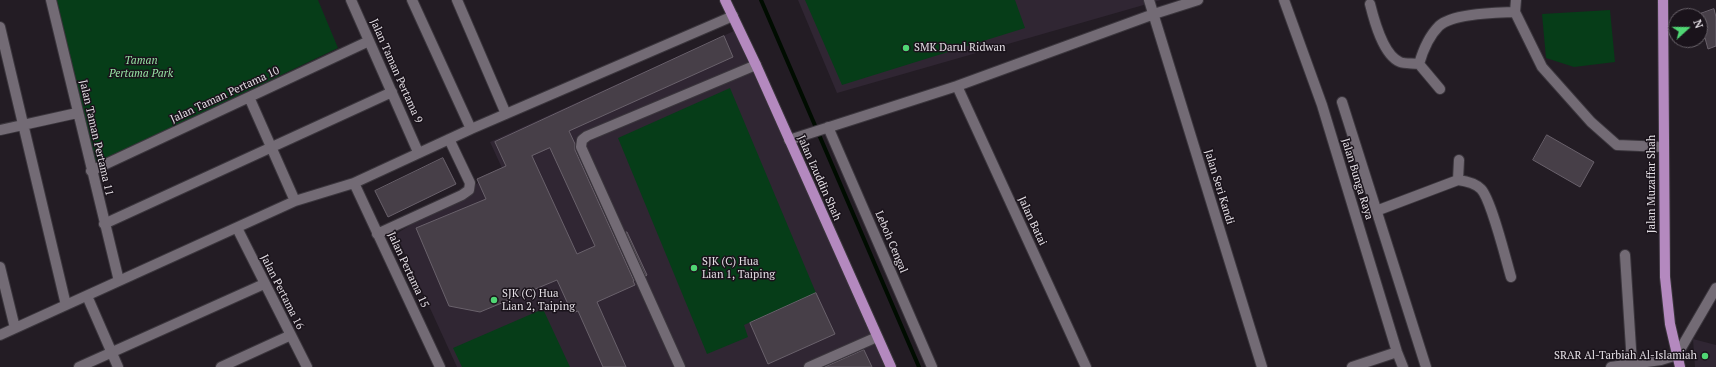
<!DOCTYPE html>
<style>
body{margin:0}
#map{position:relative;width:1716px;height:367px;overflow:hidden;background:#231c24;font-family:"PT Serif",serif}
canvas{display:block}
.north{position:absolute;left:1668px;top:8px;width:40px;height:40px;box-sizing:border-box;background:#1a131b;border:1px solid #6a646b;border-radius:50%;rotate:69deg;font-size:11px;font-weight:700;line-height:16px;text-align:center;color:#e3dee4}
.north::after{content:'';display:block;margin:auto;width:14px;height:18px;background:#50d674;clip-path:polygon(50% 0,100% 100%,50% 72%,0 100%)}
</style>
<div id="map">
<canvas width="1716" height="367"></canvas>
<div class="north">N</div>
</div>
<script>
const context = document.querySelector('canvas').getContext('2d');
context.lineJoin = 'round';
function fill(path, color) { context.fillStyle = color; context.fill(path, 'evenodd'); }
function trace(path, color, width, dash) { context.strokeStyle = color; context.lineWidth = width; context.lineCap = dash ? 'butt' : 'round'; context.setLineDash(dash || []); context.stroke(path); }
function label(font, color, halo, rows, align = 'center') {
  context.font = font + ' "PT Serif",serif'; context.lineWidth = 3; context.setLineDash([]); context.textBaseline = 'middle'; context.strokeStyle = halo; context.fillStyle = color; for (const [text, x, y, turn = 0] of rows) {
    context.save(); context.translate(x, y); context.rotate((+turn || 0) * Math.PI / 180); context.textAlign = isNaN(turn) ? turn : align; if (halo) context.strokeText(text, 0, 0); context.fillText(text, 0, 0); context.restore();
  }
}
const built = new Path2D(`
 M798 0H1161L837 93Z
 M734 31 886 367H457L396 234 502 168 490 142Z
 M1693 339 1716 345V367H1695Z`);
const green = new Path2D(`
 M55 0H318L338 48 94 164Z
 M805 0H1015L1025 28 842 85Z
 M1610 10 1615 62 1574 67 1546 58 1542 14Z
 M730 88 816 293 744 325 748 337 707 354 618 138Z
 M543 309 570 367H462L453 348Z`);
const stream = new Path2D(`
 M761 0 919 367`);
const building = new Path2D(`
 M1714 9 1716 17V46L1708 49 1705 38 1700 40V14Z
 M724 36 733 57 569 131 575 144V150L634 281H633L635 285 597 302 626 367H603L578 311 572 313 557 280 480 312 449 306 416 228 486 199 477 179 506 166 495 142ZM550 148 595 246 577 254 532 156Z
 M1547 135 1594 162 1580 187 1533 160Z
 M443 158 456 184 388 217 375 191Z
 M626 232H627L647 275 646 276Z
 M816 293 835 334 768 364 750 323Z
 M864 350 872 367H825Z`);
const minor = new Path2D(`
 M51 0 119 281
 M351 0 418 152
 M412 0 471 129
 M457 0 506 114
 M1149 0 1262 367
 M1284 0 1322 105 1397 352 1403 367
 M1516 0 1515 12 1542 67 1591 122 1617 145 1664 147
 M1370 4C1374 20 1383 55 1400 62 1405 64 1413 63 1419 64
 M0 27 66 305
 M957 86 1086 367
 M1440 89 1419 64C1423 50 1429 36 1439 26 1453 13 1497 13 1515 12
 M249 97 295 201
 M1342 102 1426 367
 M828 127 932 367
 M0 130 77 113
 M789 140 957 86 1154 14 1198 0
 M91 171 369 41
 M1458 180 1459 160
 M354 183 440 367
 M1376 211 1458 180C1466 181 1475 183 1481 189 1491 199 1506 260 1511 277
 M104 224 392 92
 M237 228 307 367
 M377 234 462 195 469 190 470 183 449 139
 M1625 255 1632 364
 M0 267 15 328
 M87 296 118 367
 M0 335 295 201 354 183 471 129 733 16
 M79 367 264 284
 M221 367 291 335
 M680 367 581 147 582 140 587 136 756 65
 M809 367 877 337
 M1352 367 1397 352
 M1611 367 1661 360 1677 355 1716 288`);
const major = new Path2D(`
 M725 0 756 65 891 367
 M1663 0 1665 277 1670 324 1680 367`);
const markers = [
 [906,48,4,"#50d674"],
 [694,268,4,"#50d674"],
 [494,300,4,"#50d674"],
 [1705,356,4,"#50d674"]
];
const poiNames = [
 ["SMK Darul Ridwan",914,48],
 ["SJK (C) Hua",702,262],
 ["Lian 1, Taiping",702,275],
 ["SJK (C) Hua",502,294],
 ["Lian 2, Taiping",502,307],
 ["SRAR Al-Tarbiah Al-Islamiah",1697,356,"right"]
];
const parkNames = [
 ["Taman",141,61],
 ["Pertama Park",141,74]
];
const streetNames = [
 ["Jalan Taman Pertama 9",396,71,66],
 ["Jalan Taman Pertama 10",225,95,-25],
 ["Jalan Taman Pertama 11",96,138,77],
 ["Jalan Izuddin Shah",819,178,66],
 ["Jalan Bunga Raya",1357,179,73],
 ["Jalan Muzaffar Shah",1652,184,-90],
 ["Jalan Seri Kandi",1219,187,73],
 ["Jalan Batai",1032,221,65],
 ["Leboh Cengal",891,242,67],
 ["Jalan Pertama 15",408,270,65],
 ["Jalan Pertama 16",282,292,63]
];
fill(built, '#302633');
fill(green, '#063d18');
trace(stream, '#000c00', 4);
fill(building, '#473f48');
trace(building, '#69616b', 1);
trace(minor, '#3b363d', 12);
trace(major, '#3b363d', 12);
trace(minor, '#736b75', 10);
trace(major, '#b489bf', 10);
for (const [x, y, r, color] of markers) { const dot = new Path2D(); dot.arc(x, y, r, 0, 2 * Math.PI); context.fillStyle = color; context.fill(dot); trace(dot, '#1a131b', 1.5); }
label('11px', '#e3dee4', '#1a131b', poiNames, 'left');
label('italic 11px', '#95e2a3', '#1a131b', parkNames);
label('11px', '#e3dee4', '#1a131b', streetNames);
</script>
